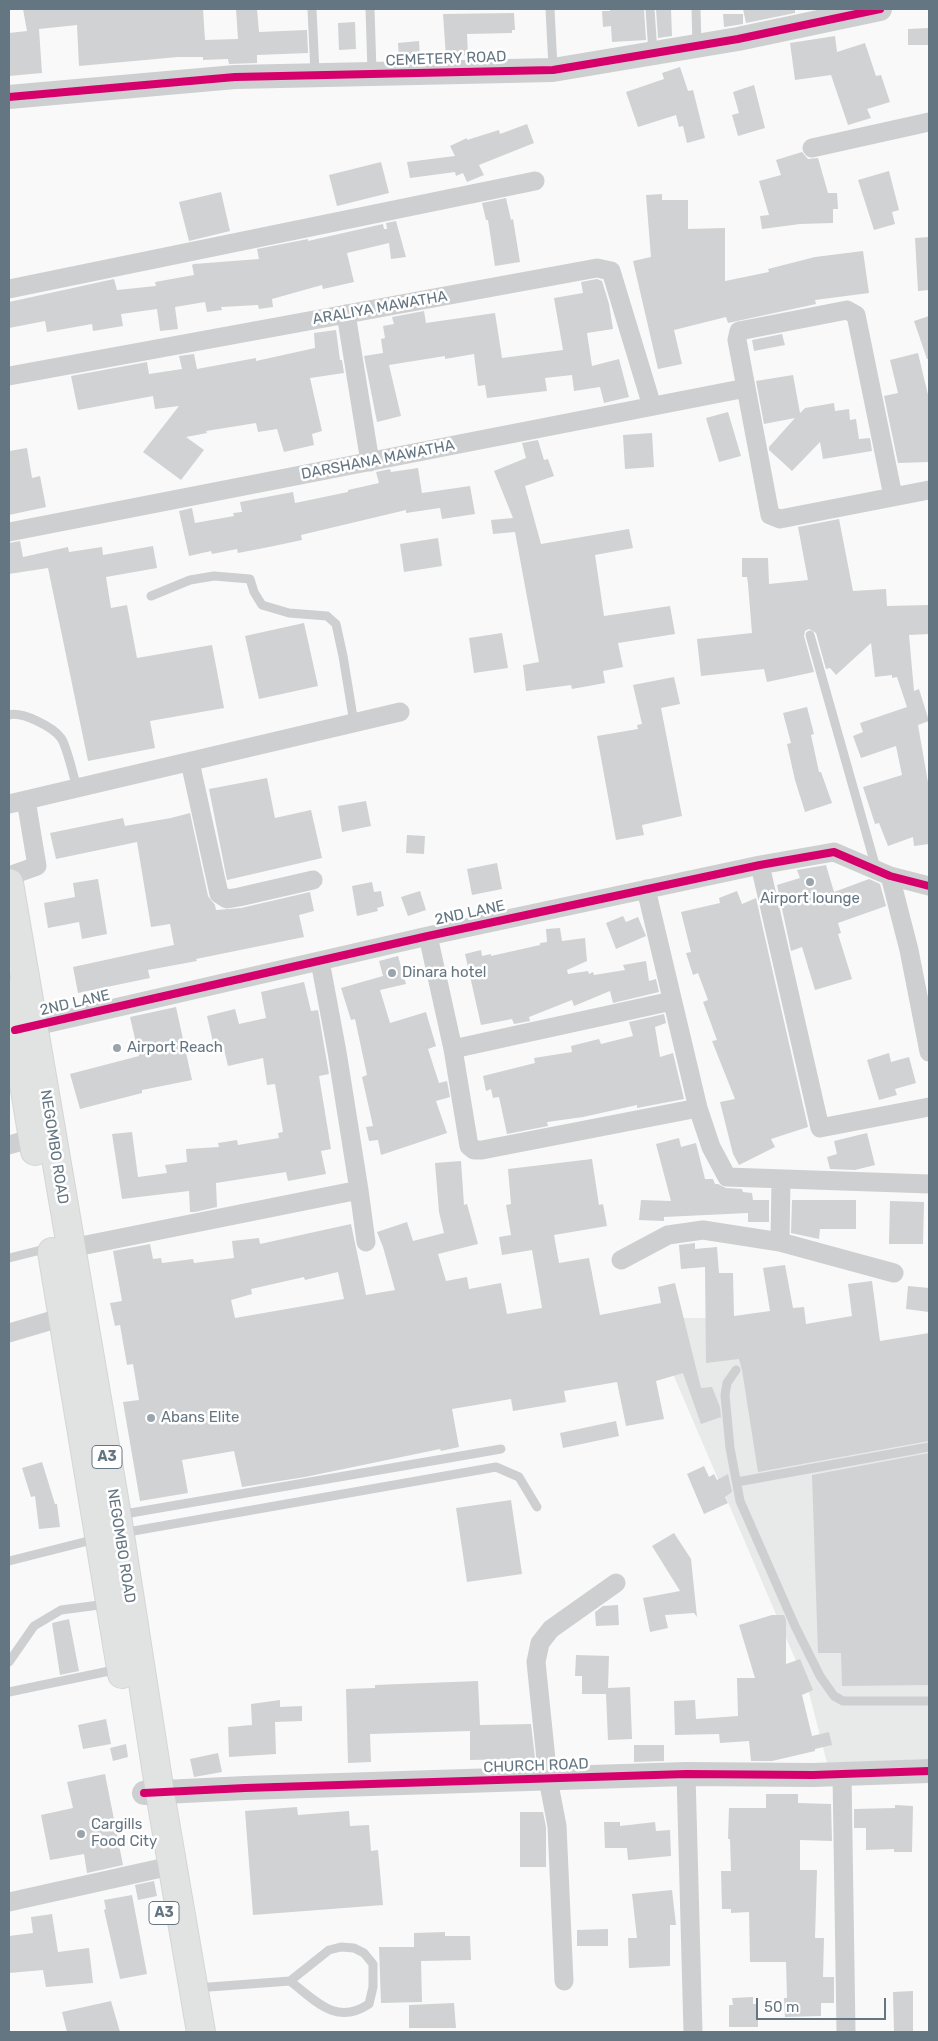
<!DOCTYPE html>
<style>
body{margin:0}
#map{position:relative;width:938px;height:2041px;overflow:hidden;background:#f9f9f9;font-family:Rubik,sans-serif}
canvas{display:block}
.frame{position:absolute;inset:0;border:10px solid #657683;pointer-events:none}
.scale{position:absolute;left:756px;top:1998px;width:130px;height:22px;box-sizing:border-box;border:2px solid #657683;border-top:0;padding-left:6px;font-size:15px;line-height:18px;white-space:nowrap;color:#657683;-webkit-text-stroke:4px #fff;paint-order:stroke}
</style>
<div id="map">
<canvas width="938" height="2041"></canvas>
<div class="frame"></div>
<div class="scale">50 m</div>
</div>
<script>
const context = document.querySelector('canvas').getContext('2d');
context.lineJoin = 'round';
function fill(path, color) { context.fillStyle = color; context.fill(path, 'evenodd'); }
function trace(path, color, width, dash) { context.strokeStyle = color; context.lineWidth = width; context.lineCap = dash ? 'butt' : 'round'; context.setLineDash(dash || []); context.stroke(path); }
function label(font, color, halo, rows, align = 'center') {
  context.font = font + ' Rubik,sans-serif'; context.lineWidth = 5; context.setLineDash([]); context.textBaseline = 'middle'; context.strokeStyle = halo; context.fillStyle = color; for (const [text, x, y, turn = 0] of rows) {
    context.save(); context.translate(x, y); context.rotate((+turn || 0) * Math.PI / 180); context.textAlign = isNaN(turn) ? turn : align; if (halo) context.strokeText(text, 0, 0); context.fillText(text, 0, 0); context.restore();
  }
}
const built = new Path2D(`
 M649 1318H742L750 1362 929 1336V1759L827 1763 808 1689Z`);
const building = new Path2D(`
 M23 9H203L205 40 238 39 236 9H257L259 32 307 30 308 53 257 55V63L229 64 228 59 203 60V57H178L79 66 77 25 39 29 42 73 9 76V33L27 31Z
 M610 9H644L646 40 612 42 611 26 603 27 602 11H610Z
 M656 9H671L672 36 658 38Z
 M743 9H795V13L746 23Z
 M514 13 515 30H512V33L467 34 468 55 446 57 443 14Z
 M723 14H743V24L724 27Z
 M355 22 356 49 339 50 338 23Z
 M929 28V45H908V29Z
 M835 36 837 52 865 43 876 76 881 75 890 102 867 109 871 118 848 125 831 75 795 80 790 43Z
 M419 41 420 59 399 60 398 43Z
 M680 67 688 91 693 90 705 138 687 143 683 126 679 127 676 115 638 127 626 92 664 79 662 73Z
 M754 85 765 128 738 136 732 115 739 113 733 92Z
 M527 124 534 143 479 165 484 175 467 182 463 173 456 176 455 172 410 178 407 162 455 156 450 146 467 138V140L499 130 500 134Z
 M802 152 808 159 818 158 828 193H837L838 209H833V223L800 224 762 229 760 216 769 215 759 181 781 175 776 160Z
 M381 162 389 193 337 206 329 175Z
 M889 171 899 210 892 212 895 224 874 230 858 180Z
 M221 192 230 231 189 241 179 202Z
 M662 194V200H688V229L725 228V281L769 272 768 269 815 257 863 251 869 293 815 300 816 304 728 323 726 317 674 330 682 364 658 369 633 261 651 257 646 195Z
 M506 198 511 220 513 219 520 262 495 266 488 220H486L482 203Z
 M396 221 406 257 391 259 389 243 347 253 354 282 323 289 322 285 272 299 273 307 259 309 258 305 221 307 222 310 207 312 205 302 175 307 178 329 160 331 157 309 121 314 123 326 93 331 92 324 47 332 45 321 9 328V302L114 279 117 290 156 286 155 282 194 275 192 265 194 264 259 259 257 249 308 239V241L383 224 384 229H387L386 223Z
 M929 237V290L918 291 915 238Z
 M597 279 602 281 609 304 613 329 587 333 592 366 619 359 629 397 604 403 600 387 574 391 572 375 545 378 547 391 487 398 485 385 478 386 474 354 445 359V356L389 365 401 416 377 422 364 356 383 353 381 339 385 338 383 326 394 324 392 317 424 311 426 323 495 313 502 358 563 350 554 298 583 293 581 282Z
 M929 316V359H927L914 321Z
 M336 330 340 360H342L344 373 310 378 322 431 312 434 314 445 284 452 277 429 258 432 256 423 206 431 207 433 186 437 204 450 181 480 143 452 179 406 155 409 153 396 78 410 71 376 147 362 149 374 182 369 179 356 194 354 197 369 256 358V361L315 348 314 333Z
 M782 334 785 345 754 351 752 340Z
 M918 353 929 399V462L898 463 884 396 898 393 890 360Z
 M793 375 800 413 805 408 834 403 835 411 849 409 850 420 856 419 859 439 870 438 872 451 823 459 820 442 792 471 769 450V447L795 418 764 424 756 381Z
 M728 412 741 456 719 462 706 418Z
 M652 433 654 467 625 469 623 435Z
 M538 440 544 460 548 459 554 476 525 486 541 544 629 529 633 548 595 555 604 616 670 606 675 634 618 643 623 667 603 671 605 683 572 689 571 685 526 691 523 665 539 662 515 532 493 534 491 520 513 518 494 471 526 458 522 443Z
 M27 448 32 478 40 476 46 507 9 515V451Z
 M418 468 422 493 470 486 475 514 442 519 440 508 406 513V510L301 535 302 540 269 547 238 553 237 549 212 554 211 551 189 556 179 511 192 508 195 523 234 516 233 513 242 512 240 502 293 492 295 503 348 492V490L379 483 376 472 390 469 391 472Z
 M839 519 853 591 886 589 887 606 929 605V634L909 635 914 691 919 689 929 721 918 725 929 788V844L914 846 913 837 888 846 879 823 875 824 863 787 902 775 896 746 861 758 853 736 863 732 860 723 907 707 897 677 892 678V675L875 677 871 643 836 675 830 668 826 669 816 633 809 629 805 631 804 636 814 672 767 682 764 669 701 676 697 639 752 633 748 584 747 577H742V558H768L769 584 808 580 798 527Z
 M438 538 442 566 404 572 400 544Z
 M20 541 23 557 68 547 69 552 102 547 103 555 153 546 157 568 106 577 111 608 127 605 137 658 212 645 224 708 150 721 155 748 88 761 48 568 9 574V543Z
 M304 623 318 686 259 699 245 636Z
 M502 633 508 668 474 673 469 638Z
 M674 677 680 704 661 708 682 816 642 825 644 835 616 840 597 736 638 729 637 725 642 724 633 685Z
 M807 707 814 734 811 735 819 772H821L832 803 805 812 795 780 787 744 791 743 783 713Z
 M267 778 275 818 311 810 322 858 227 880 209 789Z
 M366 801 371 826 342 832 338 806Z
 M190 813 208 896 215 905 216 910 241 908 310 892 314 911 299 915 304 937 196 959 197 961 148 970 150 978 78 993 73 967 174 945 170 924 151 927 137 842 56 859 50 833 123 818 125 826 171 818Z
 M407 835 425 836 424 854 406 853Z
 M497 863 502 889 472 895 467 869Z
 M826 865 834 892 869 879 880 884 886 906 838 923 841 933 838 934 852 979 815 990 802 947 791 951 777 885 800 878 797 870Z
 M98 879 107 934 82 939 79 922 48 928 44 903 75 897 73 883Z
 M372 882 374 892 381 891 384 906 377 908 378 911 357 916 352 886Z
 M420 891 426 910 408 916 401 897Z
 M737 891 742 904 756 898 808 1127 771 1139 775 1147 739 1165 733 1154 720 1102 735 1099 712 1041 717 1040 703 1002 708 1000 698 973 693 975 686 953 691 952 681 912 720 903 719 898Z
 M623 916 626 922 638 917 646 936 616 949 606 923Z
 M560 928 562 941 585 938 587 961 567 970 568 974 588 971 589 974 593 972 594 975 625 970 623 965 646 961 649 981 656 979 659 992 613 1003 610 991 574 1006 572 1000 529 1017 530 1021 514 1024 512 1019 481 1025 465 954 481 950 482 956 491 954V956L540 945V943L547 942 546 929Z
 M398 956 406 984 380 990 390 1023 426 1012 436 1046 428 1049 439 1083 447 1081 450 1097 436 1101 447 1133 381 1155 378 1140 369 1141 366 1127 373 1126 362 1077 367 1075 355 1019 351 1020 341 988 383 976 379 961Z
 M304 982 311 1011 318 1010 329 1074 319 1076 331 1149 321 1151 326 1174 288 1181 286 1172 216 1183 217 1207 195 1212H190L189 1191 122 1199 112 1134 132 1132 138 1177 167 1173 165 1165 187 1162 186 1149 219 1147 218 1143 237 1140 238 1145 279 1138 278 1133 283 1132 275 1084 267 1085 263 1058 228 1066 224 1049 215 1051 207 1016 235 1009 239 1024 266 1018 261 992Z
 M176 1007 192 1080 142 1090V1093L80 1109 70 1074 139 1056 130 1017Z
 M664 1014 666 1023 655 1027 660 1057 673 1053 684 1099 637 1108V1105L583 1117 547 1122 548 1126 507 1134 499 1097 493 1098 491 1089 486 1091 483 1076 535 1063 534 1058 572 1052 571 1046 599 1039 601 1044 633 1036 629 1022Z
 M889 1053 891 1062 909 1057 916 1083 895 1089 897 1095 879 1100 867 1060Z
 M867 1133 875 1165 855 1170 830 1169 827 1157 837 1154 834 1141Z
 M679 1138 681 1147 696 1143 705 1179H713L715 1184H718L726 1188 742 1189 743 1192 752 1193 753 1200H769V1222H748V1213L664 1217V1221L639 1220 641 1200 671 1201 656 1144Z
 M592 1159 599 1205 603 1204 607 1226 554 1235 559 1263 589 1258 600 1315 661 1303 658 1287 675 1283 701 1388 712 1387 720 1407 721 1417 701 1424 683 1373 656 1381 664 1419 626 1426 617 1382 564 1391 566 1402 513 1411 511 1399 452 1409 459 1447 441 1451 440 1449 305 1477 242 1487 234 1451 182 1460 188 1493 140 1501 123 1402 139 1400 133 1364 127 1365 120 1325 115 1326 110 1303 122 1301 113 1251 150 1244 153 1259 161 1258 162 1263 193 1259 194 1263 234 1258 232 1241 259 1238 260 1244 351 1224 366 1295 395 1290 383 1247 377 1232 407 1222 413 1241 444 1233 439 1212 435 1163 461 1161 464 1205 467 1204 478 1244 438 1254 446 1281 467 1277 469 1289 501 1283 507 1314 542 1308 532 1250 502 1255 499 1237 511 1235 506 1205 511 1204 508 1169ZM338 1272 344 1299 235 1318 231 1300 252 1294 251 1289 304 1277 305 1280Z
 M792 1200H856V1229H820L819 1239 791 1233Z
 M890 1201 924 1202 923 1244H889Z
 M695 1243V1249L717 1247 719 1273H733L734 1316 770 1311 763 1268 785 1265 793 1308 804 1307 806 1324 852 1316 848 1284 872 1281 880 1341 929 1333V1441L758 1472 742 1370 739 1359 706 1363 705 1267 681 1269 679 1245Z
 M908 1286 929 1288V1312L906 1309Z
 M616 1421 619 1436 563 1448 560 1433Z
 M929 1453V1685L842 1686 841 1653H818L812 1475Z
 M42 1462 55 1504H57L60 1527 39 1529 35 1496 31 1497 22 1468Z
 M704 1466 709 1477 714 1474 717 1480 728 1474 732 1492 725 1497 728 1503 704 1514 687 1474Z
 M511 1500 522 1574 467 1582 456 1508Z
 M674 1533 691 1559 697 1617 694 1613 665 1615 668 1628 650 1632 643 1598 680 1591 652 1546Z
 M618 1605 619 1625 596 1626 595 1612 603 1606Z
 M772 1615H784L786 1620V1664L800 1659 813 1690 802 1695 812 1736 829 1732 832 1745 815 1749V1751L772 1761H751L749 1741 720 1743 719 1734 675 1735 674 1701 695 1700 696 1719 738 1716 737 1678H755L739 1625Z
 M69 1619 79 1671 60 1675 52 1623Z
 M576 1655 609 1656 608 1688 630 1687 632 1739 608 1740 606 1694H582V1676H575Z
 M478 1681 480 1725 531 1724 535 1758H533V1765L516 1766V1759L470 1760V1731L370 1734 371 1762 348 1763 346 1689 375 1688V1685Z
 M280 1700V1707L302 1706V1721L275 1722 276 1754 229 1757 228 1727 252 1725 251 1704Z
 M106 1719 111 1744 83 1749 78 1725Z
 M126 1744 128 1757 113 1761 110 1748Z
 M634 1745H664V1761L634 1762Z
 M218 1753 222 1772 194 1777 190 1759Z
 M105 1774 123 1865 87 1873 84 1854 50 1860 41 1815 73 1808 67 1782Z
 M766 1794H798V1803L831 1804 832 1841 800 1840V1870H817L815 1938H824L823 1977H834V2003H821V2016L785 2017 784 1998H787L786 1962H750L749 1912 731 1913V1909H722L721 1871H731L730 1839H728L729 1808H766Z
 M895 1805 913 1806 912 1852H894V1849L866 1850V1828H854V1809L895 1808Z
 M297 1807 298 1815 349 1811 350 1826 369 1825 371 1851 378 1850 383 1905 253 1915 245 1811Z
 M520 1812H543L546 1827V1867H520Z
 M604 1822H620V1826L655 1822 656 1831 670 1830 671 1856 628 1860 627 1848H605Z
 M154 1881 157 1896 138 1900 135 1885Z
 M672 1890 676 1925H670V1966L629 1968 628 1938H637L632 1894Z
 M132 1895 147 1974 120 1979 104 1910 106 1909 104 1900Z
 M52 1914 58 1952 89 1948 93 1983 46 1987 43 1970 9 1973V1936L33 1933 31 1917Z
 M608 1929V1946H577V1930Z
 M445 1932V1936H470L471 1960 421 1961 422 2002 381 2003 379 1947H414V1933Z
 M913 1991V2032H894L893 1992Z
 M753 1997V2004H758V2027H729V2005H733L732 1998Z
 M111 2001 120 2032H67L62 2012Z
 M454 2003 456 2028H409V2005Z`);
const service = new Path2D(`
 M312 9 315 73
 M370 9 372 72
 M550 9 553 68
 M650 9 653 53
 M696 9 697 46
 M151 596 190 580 214 576 250 579 254 592 262 605 289 613 327 616 336 624 343 656 354 723
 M810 635 876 868
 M9 715C22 711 53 727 61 738 67 746 73 776 77 787
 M9 1258 49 1248
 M736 1370 727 1383 725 1395 730 1448 740 1501 795 1626 820 1676 834 1696 843 1701H929
 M737 1482 929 1447
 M119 1515 501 1449
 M122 1533 496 1467 519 1477 537 1507
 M9 1561 96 1539
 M9 1662 34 1626 61 1610 107 1604
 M9 1692 119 1669
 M196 1988 290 1981 329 1950 341 1947 354 1948 364 1953 373 1964V1987L369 2004C336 2026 316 2001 290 1981`);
const minor = new Path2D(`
 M812 148 929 122
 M9 289 535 181
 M346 314 370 462
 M9 376 597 268 611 271 652 406
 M893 496 856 315 847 310 739 331 737 340 770 515 780 519 929 490
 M9 532 746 388
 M190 762 219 894 227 899 239 897 313 880
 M9 804 400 712
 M760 865 820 1128 929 1107
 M9 876 37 866 26 800
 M890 876 909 950 929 1052
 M428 936 453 1049 469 1146 474 1150H482L698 1108 646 889
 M23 1029 428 936 760 865 834 852 890 876 929 886
 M453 1049 672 1001
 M698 1108 711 1147 727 1177 929 1184
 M9 1145 33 1138
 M359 1190 366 1242
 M780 1242 781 1179
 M71 1248 359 1190 337 1052 320 961
 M621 1260 668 1235 703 1230 780 1242 894 1273
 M9 1333 63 1317
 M686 1774 693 2032
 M842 1774 846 2032
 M9 1902 157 1869
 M564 1981 557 1826 548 1779 536 1662 540 1643 551 1629 616 1583`);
const tertiary = new Path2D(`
 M9 97 235 77 553 70 738 39 880 9
 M144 1793 245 1788 686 1774 813 1775 929 1771`);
const trunk = new Path2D(`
 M9 883 117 1516 160 1793 201 2032
 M9 993 35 1151
 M52 1252 122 1674`);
const cycleway = new Path2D(`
 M9 97 235 77 553 70 738 39 880 9
 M15 1030 428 936 760 865 834 852 890 876 929 886
 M144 1793 245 1788 686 1774 813 1775 929 1771`);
const markers = [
 [810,882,5,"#99a4ac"],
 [392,973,5,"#99a4ac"],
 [117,1048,5,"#99a4ac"],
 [151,1418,5,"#99a4ac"],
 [81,1834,5,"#99a4ac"]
];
const shields = [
 [107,1457,30],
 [164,1913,30]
];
const shieldNames = [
 ["A3",107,1457],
 ["A3",164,1913]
];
const streetNames = [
 ["CEMETERY ROAD",446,59,-2],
 ["ARALIYA MAWATHA",380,308,-10],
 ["DARSHANA MAWATHA",378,460,-11],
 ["2ND LANE",470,913,-12],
 ["2ND LANE",75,1003,-13],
 ["NEGOMBO ROAD",54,1147,81],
 ["NEGOMBO ROAD",121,1546,81],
 ["CHURCH ROAD",536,1766,-2]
];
const poiNames = [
 ["Airport lounge",810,899,"center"],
 ["Dinara hotel",402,973],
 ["Airport Reach",127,1048],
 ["Abans Elite",161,1418],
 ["Cargills",91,1825],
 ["Food City",91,1842]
];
fill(built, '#e8e9e9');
fill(building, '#d0d2d3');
trace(trunk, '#d5d6d6', 30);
trace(service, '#cecfd0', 9);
trace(minor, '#cecfd0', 19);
trace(tertiary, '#cecfd0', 24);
trace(trunk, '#e1e2e2', 28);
trace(cycleway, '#d6006c', 8);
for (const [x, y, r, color] of markers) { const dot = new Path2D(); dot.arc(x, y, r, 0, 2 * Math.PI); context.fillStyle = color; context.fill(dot); trace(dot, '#fff', 2); }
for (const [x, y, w] of shields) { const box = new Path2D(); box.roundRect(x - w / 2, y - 11.5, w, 23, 4); context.fillStyle = '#fff'; context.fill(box); trace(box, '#657683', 1); }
label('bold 14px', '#657683', null, shieldNames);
label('15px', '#657683', '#fff', streetNames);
label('15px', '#657683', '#fff', poiNames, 'left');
</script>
